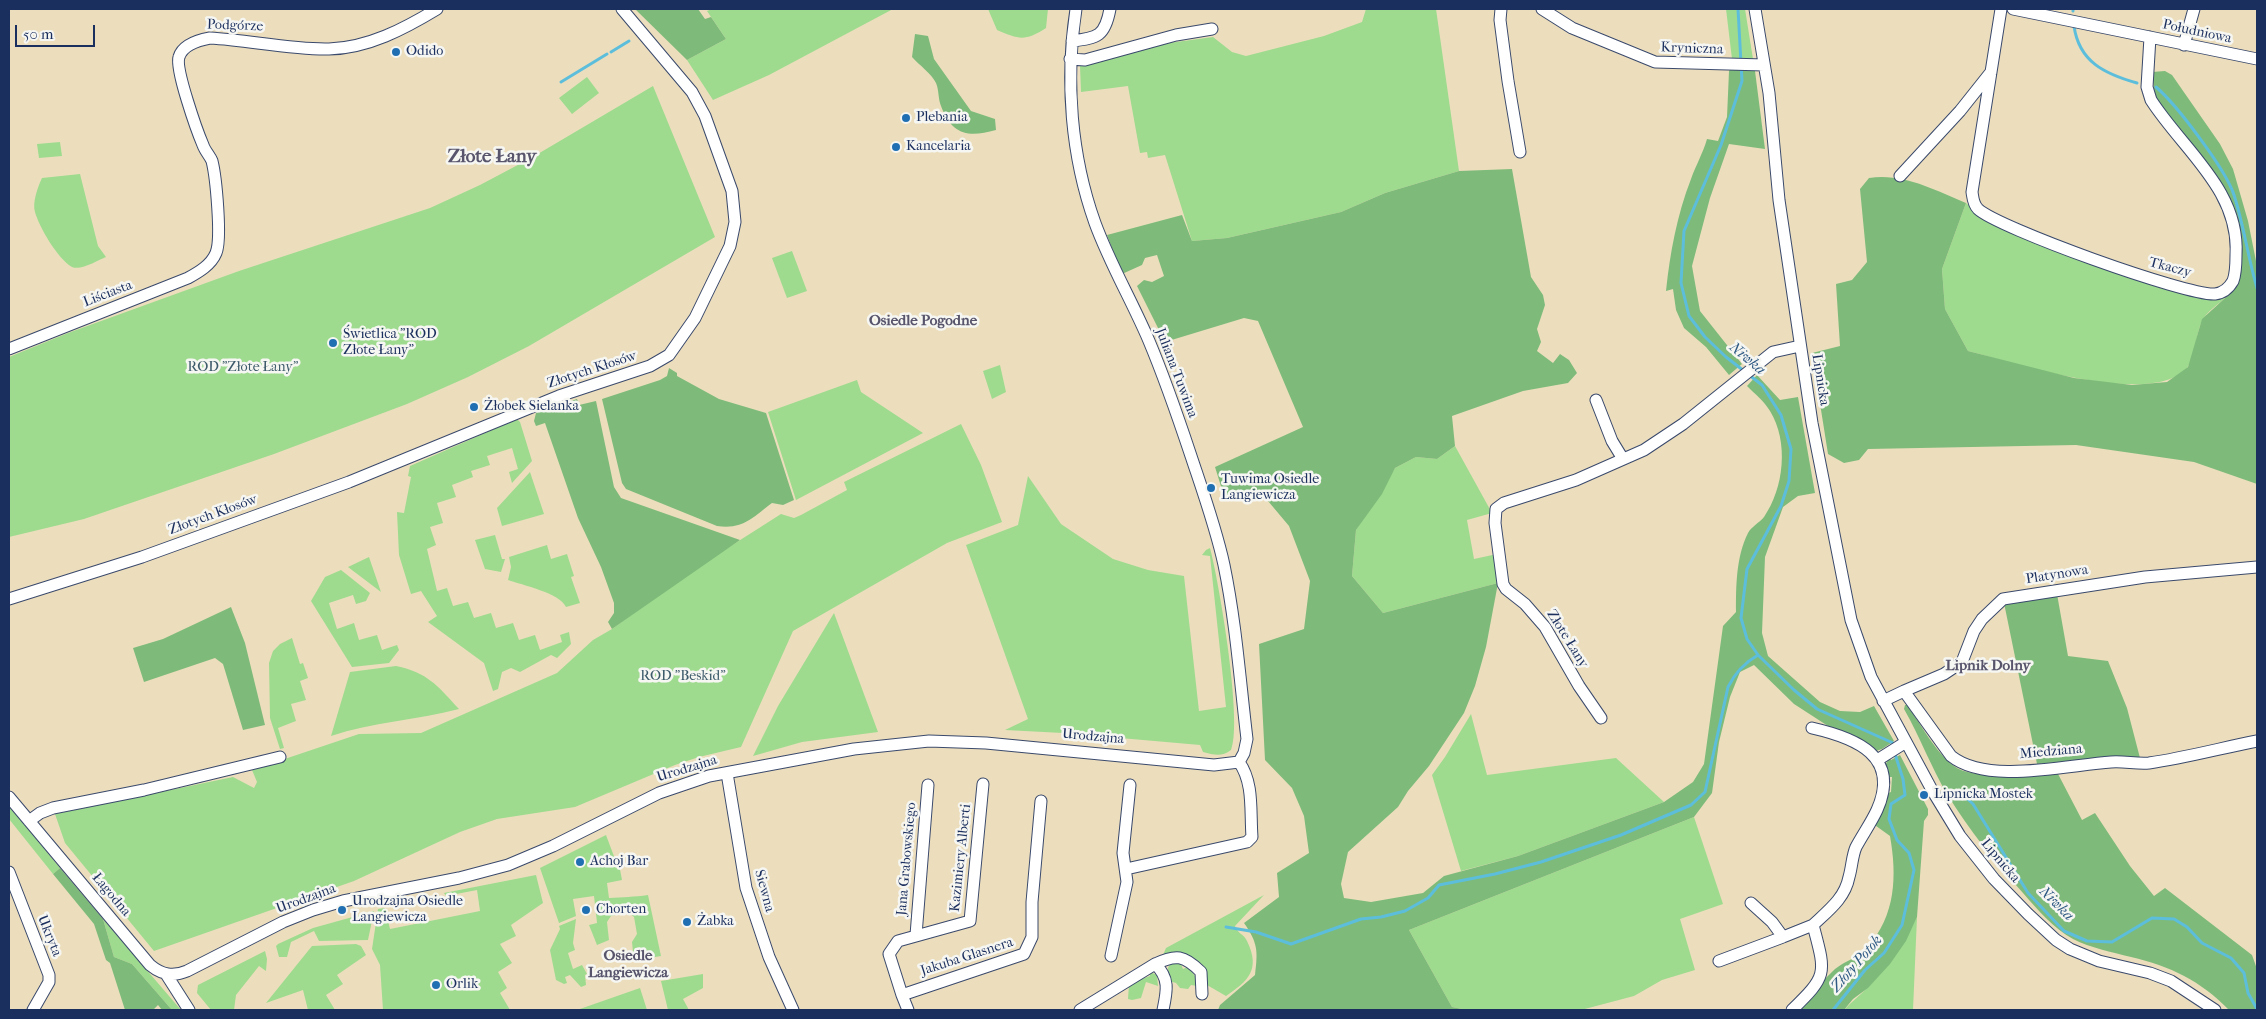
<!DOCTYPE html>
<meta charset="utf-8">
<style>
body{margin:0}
#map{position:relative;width:2266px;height:1019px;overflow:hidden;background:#ecdebc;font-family:"IM FELL French Canon",serif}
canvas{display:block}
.frame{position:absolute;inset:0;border:10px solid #1b2f5e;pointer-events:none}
.scale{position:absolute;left:15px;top:25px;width:80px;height:22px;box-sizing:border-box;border:2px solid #1b2f5e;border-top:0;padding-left:6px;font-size:15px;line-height:18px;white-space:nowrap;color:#1b2f5e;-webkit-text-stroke:4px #f6f6f2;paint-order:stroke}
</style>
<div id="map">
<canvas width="2266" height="1019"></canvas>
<div class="frame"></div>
<div class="scale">50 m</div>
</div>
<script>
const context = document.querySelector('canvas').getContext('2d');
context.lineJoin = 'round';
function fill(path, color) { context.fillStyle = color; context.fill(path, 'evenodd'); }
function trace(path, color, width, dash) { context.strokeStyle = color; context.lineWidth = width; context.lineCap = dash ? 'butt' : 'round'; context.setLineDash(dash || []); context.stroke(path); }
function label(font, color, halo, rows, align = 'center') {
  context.font = font + ' "IM FELL French Canon",serif'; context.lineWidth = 5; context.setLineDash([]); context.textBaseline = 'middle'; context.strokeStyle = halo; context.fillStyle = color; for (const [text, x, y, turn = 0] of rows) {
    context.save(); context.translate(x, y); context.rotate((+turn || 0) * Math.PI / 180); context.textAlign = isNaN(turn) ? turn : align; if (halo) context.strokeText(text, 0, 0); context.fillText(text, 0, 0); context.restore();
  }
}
const green = new Path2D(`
 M712 9H893L769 75 713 100 687 60 726 39 707 11Z
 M988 9H1048L1046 28C1024 42 1019 39 997 30Z
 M1366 9H1436L1459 171 1385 193 1341 212 1227 238 1192 241 1165 155 1148 158 1147 152 1140 153 1128 86 1081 92 1080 66 1169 43 1213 37 1232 52 1246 56 1324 36 1362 22Z
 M1726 9H1745L1753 59H1732Z
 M587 77 599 93 572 114 559 98Z
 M653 86 715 237 529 346 468 377 407 404 274 454 84 519 9 537V357L68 333 239 271 430 208 480 185 531 158Z
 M60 142 62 156 39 158 37 144Z
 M80 174 98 246 106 257C98 260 81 271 72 267 58 259 39 227 35 212 32 203 38 186 42 178Z
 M1966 203 1985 219 2213 298 2226 297C2219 304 2206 312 2202 321 2196 333 2195 358 2187 368 2152 408 2015 363 1968 351L1945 309 1942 269Z
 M792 251 807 291 787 298 772 258Z
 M1000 365 1006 392 992 399 983 371Z
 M857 380 861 392 923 433 796 500 768 412Z
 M517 419 520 422 532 461 512 483 509 472 518 469 512 448 487 456 490 465 471 471 473 477 452 485 456 497 437 503 443 523 430 527 436 545 427 549 437 591 447 588 453 606 468 602 474 618 491 613 496 628 513 623 519 640 535 635 540 650 562 642 560 635 569 632 571 644 557 658 551 655 520 672 511 668 502 672 498 689 493 691 484 663 428 622 437 616 421 591 411 594 399 555 397 512 404 513 411 477 408 476 410 466Z
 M961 424 981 465 1002 522 947 543 793 631 741 747 699 757 675 765 575 807 497 819 460 832 354 881 154 951 65 843 55 814 233 777 254 788 257 782 252 770 359 734 421 733 557 673 593 640 612 629 701 565 781 514 794 518 801 515 847 490 844 482Z
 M1455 446 1492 513 1467 520 1474 559 1497 554 1498 583 1383 613 1352 576 1356 530 1395 468 1416 457 1437 459Z
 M530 472 544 514 502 526 497 508Z
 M1028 476 1061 524 1113 559 1148 570 1184 576 1199 711 1226 707 1210 556 1202 555 1206 550 1210 548C1219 582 1243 722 1231 750 1222 757 1214 755 1203 752L1200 745 1063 733 1005 730 1028 719 966 545 1018 525Z
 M495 535 502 559H505L501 572 485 569 475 540Z
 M547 545 551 559 567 554 574 576 571 577 580 603 566 607C560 593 522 585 508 580L511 567 509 557Z
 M369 557 381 592 348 567Z
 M341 570 370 593 366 601 356 604 353 595 329 603 337 629 354 623 359 640 377 635 382 650 397 645 399 650 389 663 352 667 311 601 325 577Z
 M834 613 878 732 802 742 753 756 778 706Z
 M292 638 300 664 303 663 308 678 300 681 306 700 291 704 296 721 278 728 284 748 280 749 270 718 269 663 273 651 280 644Z
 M396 666C428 673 437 685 459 709 417 720 372 722 331 736L350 672Z
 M1471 714 1487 775 1616 758 1664 802 1518 856 1461 871 1432 775 1445 757Z
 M9 806 60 868 53 874 9 819Z
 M1694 817 1723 904 1680 919 1695 970 1662 980 1634 996 1581 1010H1467L1452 1007 1409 930Z
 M606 835 615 859H618L622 880 607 883 609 898C623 897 634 897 648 895L661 956 643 959 641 951 633 952 632 942 637 934 634 917 628 912 611 916 607 922 609 940 597 945 589 925 597 923 594 896 573 899 576 916 559 923 540 868Z
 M536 875 543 903 511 925 516 936 500 944 512 963 498 972 507 988 500 993 510 1010H383L380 965 372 949 378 909 385 908 390 929 480 911 477 890 446 896 444 893Z
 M1264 895 1235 926C1238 934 1244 934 1247 941 1261 970 1248 981 1226 996L1207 985C1208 957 1185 952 1163 955L1166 948Z
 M374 911 368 940 319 941 314 931 291 942 287 957H279L276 946 278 944 313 928Z
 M1917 917 1913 1010H1844C1852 1001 1861 995 1869 986 1889 965 1905 942 1917 917Z
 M103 919 181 1010H172L132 964 114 957Z
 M576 919 573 943 575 950 568 953 573 969 582 965 587 974 585 975 586 985 581 987 570 975 565 977 567 983 564 984 556 980 550 950 560 929 559 926Z
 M356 944 361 946 366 955 337 975 343 984 326 995 335 1010H308L303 990 266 1003 312 946Z
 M265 951 267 959 266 971 259 966 236 995 234 1010H211L197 993 198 985Z
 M1180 962 1183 969 1188 967 1195 976 1197 986 1191 985 1188 989 1180 988 1176 983 1169 981 1168 968 1170 964Z
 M1150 972 1157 975 1158 986 1146 982 1141 998 1132 1000 1128 999 1129 984 1140 977 1142 979 1150 976Z
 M703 974V988L683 999 689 1010H668L661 981Z
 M640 988 647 1010H577Z`);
const forest = new Path2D(`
 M635 9H698L705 19 711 17 726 39 687 60Z
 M915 34 928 36 934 59 971 111 995 119 996 130C968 138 952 135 941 106 938 99 939 90 936 83 932 74 919 65 912 57Z
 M1731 69H1751L1755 71 1765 149 1729 144 1710 198 1692 266 1700 311 1742 364 1729 375 1706 347 1684 328 1676 310 1673 289 1666 291C1670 253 1677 215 1691 179 1696 165 1703 153 1707 139L1718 141 1727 117 1729 71Z
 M2165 71 2172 75 2220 144 2233 169 2248 221 2257 266V484L2194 462 2076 445 1868 449 1859 460 1844 463 1828 454 1812 353 1840 346 1836 284 1852 280 1867 262 1860 189 1869 178C1904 173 1934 190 1966 203L1942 269 1945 309 1968 351 2074 378 2132 385 2167 382 2188 367 2202 319 2235 289 2239 278 2240 228 2231 201 2218 177 2169 118 2155 97 2152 72Z
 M1512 169 1531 277 1543 295 1545 305 1537 329 1541 342 1537 351 1553 363 1560 354 1569 360 1577 373 1568 383 1523 391 1452 416 1455 446 1437 459 1416 457 1395 468 1382 494 1356 530 1352 576 1383 613 1498 583 1486 647 1475 686 1464 713 1429 766 1408 791 1398 807 1348 852 1341 884 1344 898 1371 902 1423 893 1444 876 1518 856 1664 802 1693 782 1704 764 1723 626 1736 612C1736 586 1736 557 1748 533 1751 527 1759 523 1764 517 1784 488 1789 442 1770 411 1764 401 1755 394 1747 386L1757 375 1780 400 1798 397 1815 493 1798 496 1783 507 1765 557 1762 633 1768 656 1820 702 1840 711 1860 712 1874 706 1894 741 1882 749 1876 751 1828 726 1794 704 1754 665 1740 672 1730 697 1719 742 1712 793 1694 817 1409 930 1452 1007 1467 1010H1218L1220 1005 1255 975C1258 951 1258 943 1244 923L1279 897 1277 873 1309 853 1304 816 1292 788 1265 760 1259 644 1304 629 1310 581 1289 526 1263 495 1245 491 1224 496 1215 467 1303 427 1258 321 1244 318 1165 342 1137 286 1144 280 1152 282 1164 276 1157 255 1145 258 1142 265 1122 274 1107 235 1182 215 1192 241 1227 238 1341 212 1385 193 1459 171Z
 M669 368 677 373V376L719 399 766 413 794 500 783 505 772 503C753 517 743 530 717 526L626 489 622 483 602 399 660 380 667 376Z
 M577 399 579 405 596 401 614 487 621 498 740 540 612 629 608 622 614 613V603L601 567 578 518 545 423 536 426 534 421 536 413Z
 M2057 594 2068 656 2108 661 2127 708 2140 758 2111 757 2037 764 2004 603Z
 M231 607 245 643 265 725 243 730 223 664 215 658 144 682 133 648 163 639Z
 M1905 705H1907C1921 724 1935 752 1954 766 1973 781 2032 773 2057 772L2082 820 2095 813 2130 866 2154 896 2165 888 2252 955 2257 969V1010H2229C2201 981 2170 966 2131 957 2111 952 2091 948 2073 939 2054 929 2037 909 2023 893 1995 862 1969 830 1947 794 1931 767 1920 737 1904 709Z
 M1900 755 1928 809V815L1924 821 1917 917 1906 941 1890 964 1868 988 1853 999 1844 1010H1795C1809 997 1821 982 1835 969 1845 961 1859 957 1867 948 1896 915 1897 876 1890 836L1872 823 1885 794 1891 792 1892 777H1887L1885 766 1889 757 1891 760Z
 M60 868 103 919 114 957 132 964 172 1010H162L158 1005 153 1010H125L110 963 106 960 94 924 53 874Z`);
const stream = new Path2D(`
 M1738 9 1742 81 1721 145 1684 231 1681 283 1689 316 1705 337 1726 357 1762 385 1781 415 1791 449 1789 481 1781 506 1747 569 1741 618 1747 639 1758 655 1794 690 1817 709 1893 743
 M2073 9V11
 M2074 26C2079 62 2105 74 2137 83
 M611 52 629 41
 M561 82 607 54
 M2156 87C2177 105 2226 170 2234 195 2244 226 2248 258 2257 288
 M1959 791 1973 804 2028 893 2064 931 2087 941 2112 942 2152 918 2174 919 2187 927 2202 943 2231 958 2244 973 2248 993 2257 1009
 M1226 927 1256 932 1291 944 1361 919 1381 917 1405 911 1428 898 1439 885 1495 874 1541 862 1621 835 1691 805 1705 792 1728 687C1735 673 1744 663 1758 655
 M1833 1010 1865 970 1884 953 1902 925 1914 870 1909 853 1897 840 1889 819 1891 804 1905 795 1903 779 1895 754`);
const minor = new Path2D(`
 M1501 9 1500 20 1508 81 1520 152
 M1542 9 1572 28 1655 62 1764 65
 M1755 9 1769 93 1779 200 1812 423 1851 620 1871 677 1932 790 1960 836 1994 879 2028 914 2056 940 2070 949 2099 961 2150 973 2171 981 2215 1010
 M2001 9 1972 192C1973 198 1973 204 1978 209 1998 228 2187 296 2215 294 2224 293 2229 288 2233 281 2236 273 2236 263 2236 255 2240 190 2183 150 2151 100L2147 87 2150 37
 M2013 9 2257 59
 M1072 41C1098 38 1105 36 1110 9
 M2184 45 2194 9
 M1070 59 1085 60 1176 35 1212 29
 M1900 176 1960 111 1991 72
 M9 349 188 278C199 272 211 265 216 253 222 239 216 177 212 161 210 156 205 151 203 145 197 131 175 69 179 57 183 44 199 40 210 38 248 40 292 50 329 49 368 48 404 29 437 9
 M1596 400 1612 441 1623 459
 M9 599 142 557 349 482 559 396 650 366 669 355 695 318 730 246 735 222 732 191 705 116 692 92 622 9
 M1904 691 1944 674 1962 662 1974 631 1982 619 2003 599 2145 577 2257 567
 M1883 701 1904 691 1951 756C1987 785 2067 765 2111 762 2124 761 2136 764 2149 763 2185 758 2221 748 2257 741
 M1601 718 1579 686 1545 627 1525 604 1506 589 1503 584 1495 523 1496 509 1504 503 1576 480 1644 450 1683 424 1773 352 1800 346
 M1879 759 1906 742
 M727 773 746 888 769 957 793 1010
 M9 797 150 965C162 975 173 977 187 971L283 922 313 910 343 901 459 878 508 865 553 846 659 793 709 776 854 749 929 741 986 743 1214 765 1239 762 1244 753 1247 739C1240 681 1236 623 1224 565 1216 528 1203 492 1191 456 1178 417 1165 379 1149 341 1132 301 1110 264 1095 223 1071 156 1065 80 1076 9
 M29 821 40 813 53 808 144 790 280 757
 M1126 869 1247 842 1252 837C1250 811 1254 783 1239 762
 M9 872 49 975V982L33 1010
 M916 935 928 785
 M1783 937 1813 925
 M1111 956 1127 882 1123 853 1130 785
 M1719 961 1783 937 1772 922 1751 903
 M1155 964C1176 954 1184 955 1201 972L1202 994
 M166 974 189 1010
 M902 995 889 954 898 941 970 921 983 784
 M908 1010 902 995 1024 954 1032 937V902L1041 801
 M1080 1010 1155 964C1170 978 1167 991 1163 1010
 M1792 1010C1828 975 1826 974 1813 925 1829 910 1845 898 1849 877 1852 867 1852 856 1856 847 1863 834 1871 823 1877 810 1901 756 1856 738 1812 728`);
const markers = [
 [396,52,5,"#1f6fb2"],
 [906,118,5,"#1f6fb2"],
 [896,147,5,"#1f6fb2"],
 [333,343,5,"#1f6fb2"],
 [474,407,5,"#1f6fb2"],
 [1211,488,5,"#1f6fb2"],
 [1924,795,5,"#1f6fb2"],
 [580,862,5,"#1f6fb2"],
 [342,910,5,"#1f6fb2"],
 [586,910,5,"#1f6fb2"],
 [687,922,5,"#1f6fb2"],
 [436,985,5,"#1f6fb2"]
];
const streetNames = [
 ["Podgórze",235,26,2],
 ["Południowa",2197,32,12],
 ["Kryniczna",1692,49,2],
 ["Tkaczy",2170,268,15],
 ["Liściasta",108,294,-21],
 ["Złotych Kłosów",592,370,-18],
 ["Juliana Tuwima",1176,373,69],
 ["Lipnicka",1820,380,81],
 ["Złotych Kłosów",213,515,-20],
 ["Platynowa",2057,575,-9],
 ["Złote Łany",1567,639,58],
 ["Urodzajna",1093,737,5],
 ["Miedziana",2051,752,-5],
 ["Urodzajna",687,769,-17],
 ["Kazimiery Alberti",961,858,-84],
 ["Jana Grabowskiego",907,859,-85],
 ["Lipnicka",2000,861,50],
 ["Siewna",764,891,75],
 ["Łagodna",111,895,50],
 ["Urodzajna",306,899,-20],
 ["Ukryta",49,936,68],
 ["Jakuba Glasnera",967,957,-18]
];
const poiNames = [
 ["Odido",406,52],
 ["Plebania",916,118],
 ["Kancelaria",906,147],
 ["Świetlica \"ROD",343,335],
 ["Złote Łany\"",343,351],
 ["Żłobek Sielanka",484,407],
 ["Tuwima Osiedle",1221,480],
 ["Langiewicza",1221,496],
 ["Lipnicka Mostek",1934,795],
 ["Achoj Bar",590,862],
 ["Urodzajna Osiedle",352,902],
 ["Langiewicza",352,918],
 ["Chorten",596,910],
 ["Żabka",697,922],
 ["Orlik",446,985]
];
const parkNames = [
 ["ROD \"Złote Łany\"",243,368],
 ["ROD \"Beskid\"",683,677]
];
const neighbourhoodNames = [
 ["Osiedle Pogodne",923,321],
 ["Lipnik Dolny",1988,666],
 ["Osiedle",628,956],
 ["Langiewicza",628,973]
];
const waterNames = [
 ["Niwka",1747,359,40],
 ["Niwka",2056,904,45],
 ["Złoty Potok",1857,964,-49]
];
const districtNames = [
 ["Złote Łany",492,157]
];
fill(green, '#9edb8f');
fill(forest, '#7ebb7a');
trace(stream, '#5dbedc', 3);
trace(minor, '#3a496c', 13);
trace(minor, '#fff', 11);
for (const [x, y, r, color] of markers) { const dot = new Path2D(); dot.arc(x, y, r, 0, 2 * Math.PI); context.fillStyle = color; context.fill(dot); trace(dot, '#f6f6f2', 2); }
label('14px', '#1b2f5e', '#f6f6f2', streetNames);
label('14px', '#1b2f5e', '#f6f6f2', poiNames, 'left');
label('14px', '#3c5a6a', '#f6f6f2', parkNames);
label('bold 15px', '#57546c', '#f6f6f2', neighbourhoodNames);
label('italic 15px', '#2f5a84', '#f6f6f2', waterNames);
label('bold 19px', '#57546c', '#f6f6f2', districtNames);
</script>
